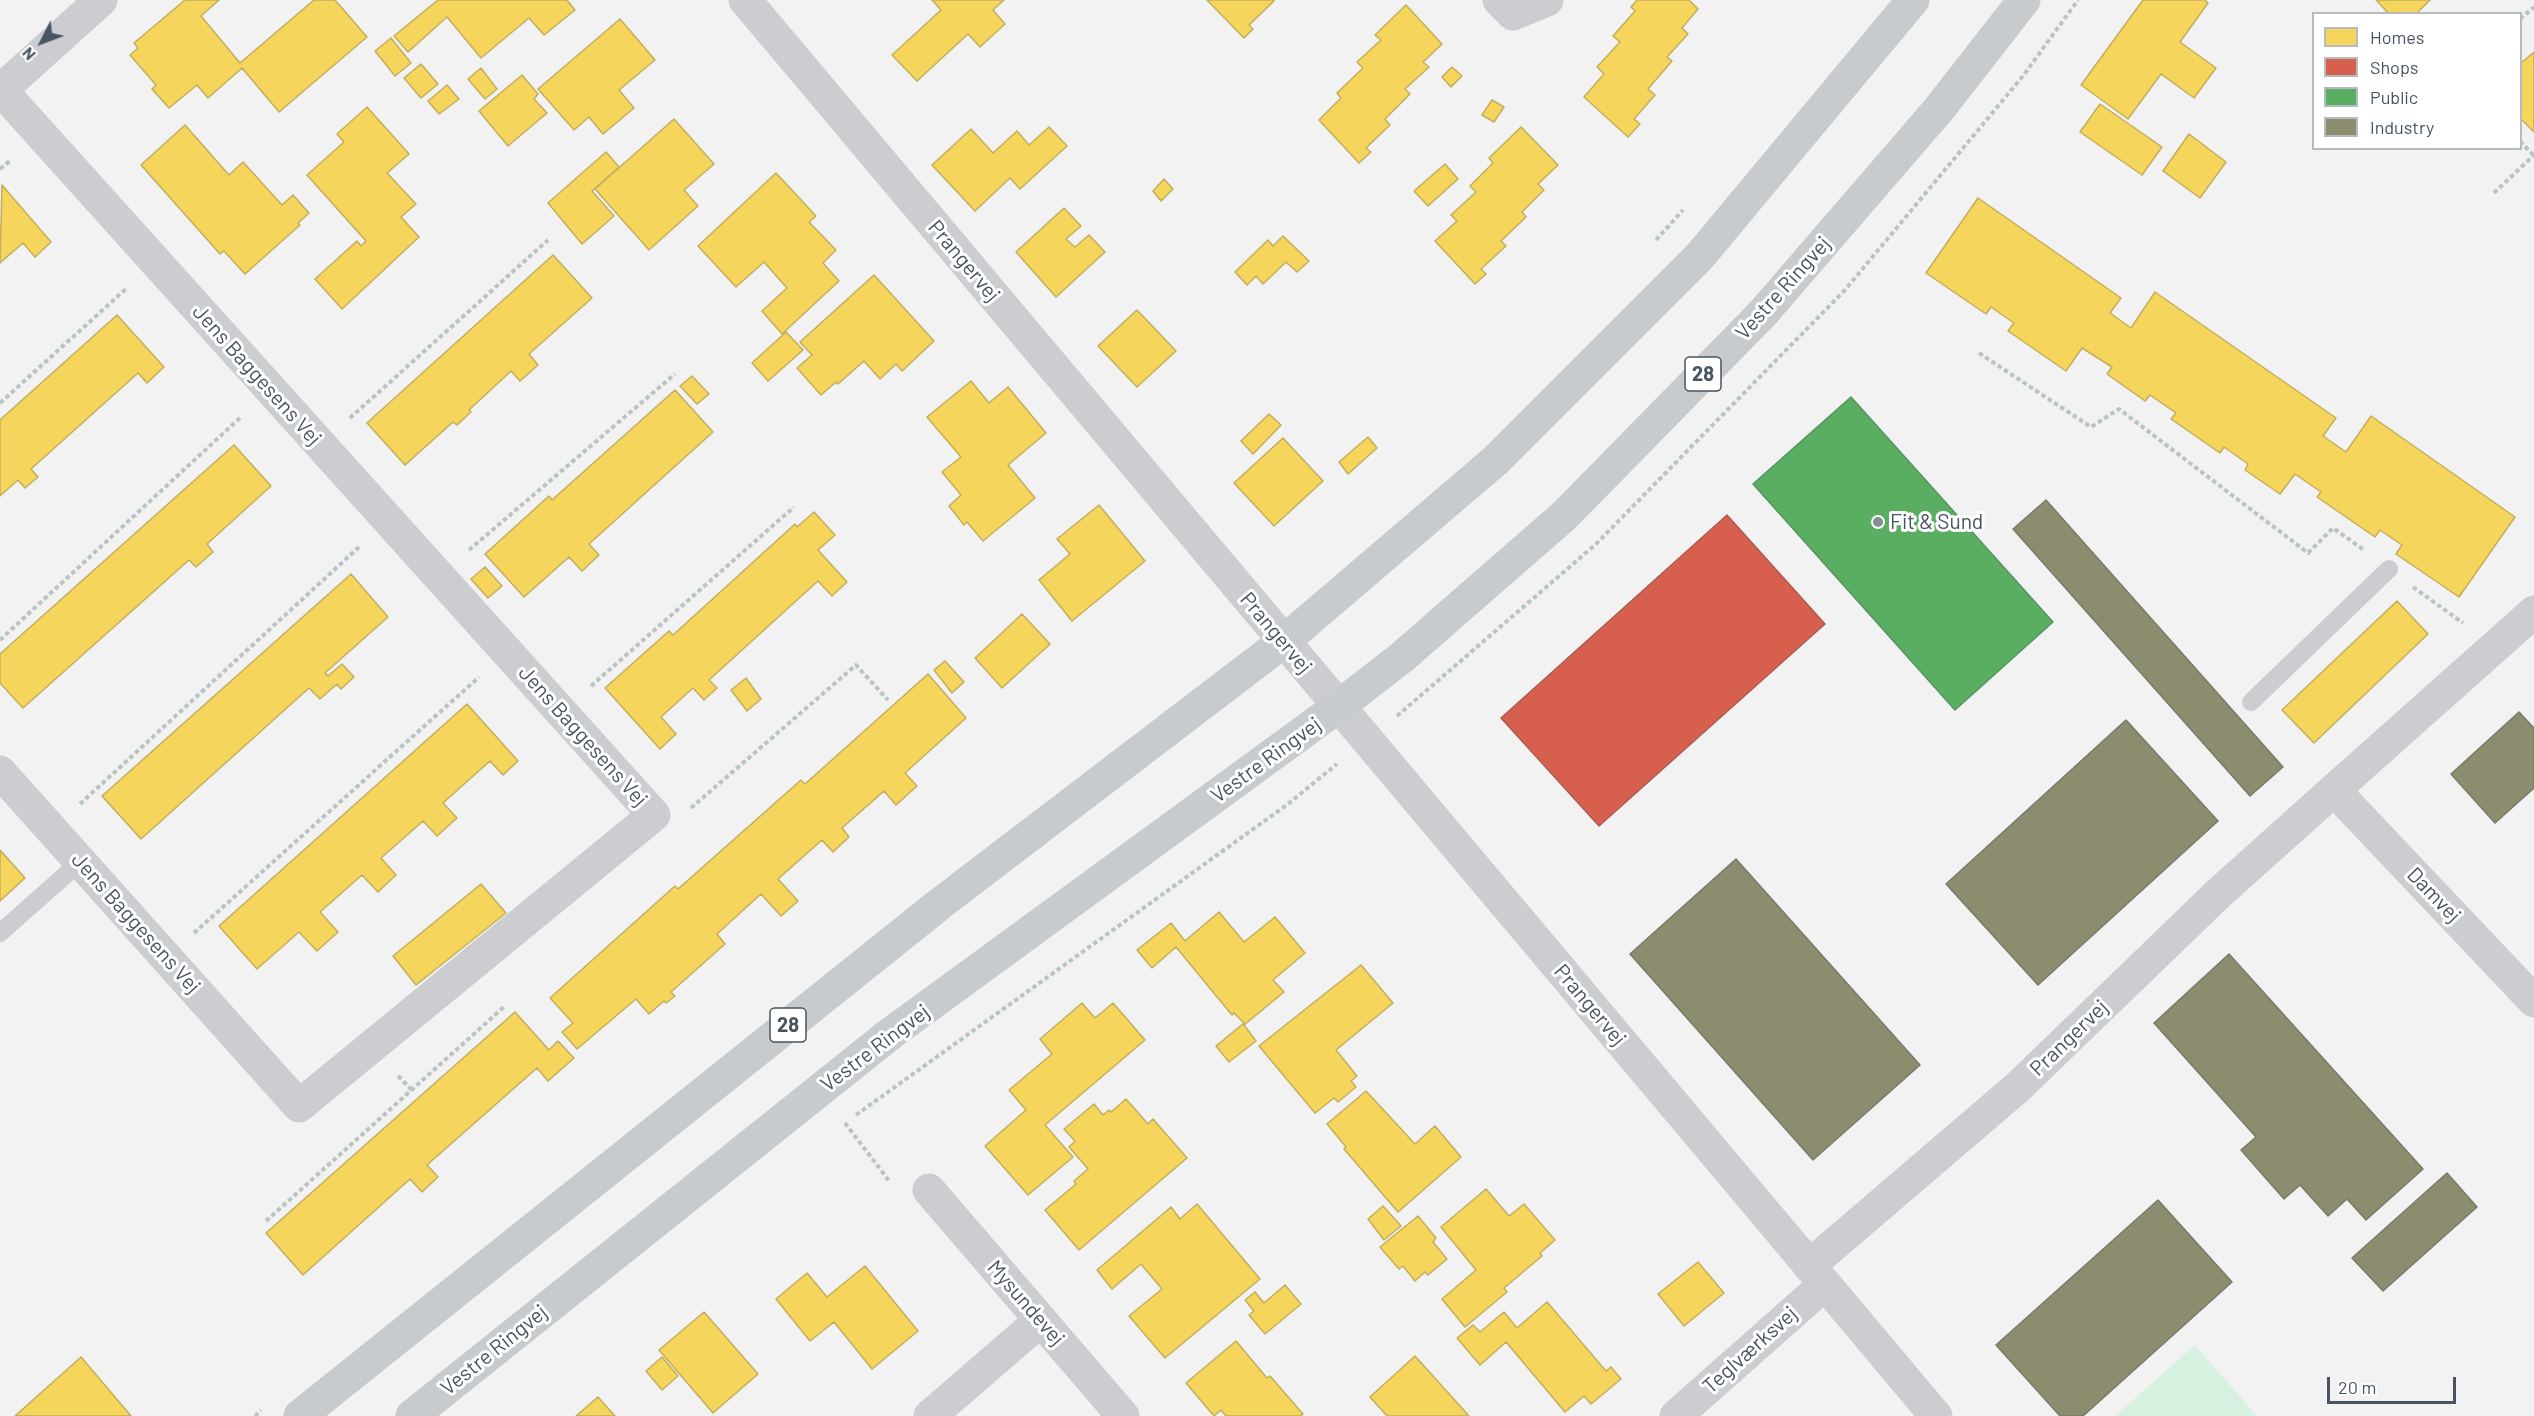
<!DOCTYPE html>
<meta charset="utf-8">
<style>
body{margin:0}
#map{position:relative;width:2534px;height:1416px;overflow:hidden;background:#f2f2f2;font-family:Barlow,sans-serif}
canvas{display:block}
.legend{position:absolute;left:2312px;top:12px;width:210px;height:138px;box-sizing:border-box;background:#fff;border:2px solid #b6bbbf;margin:0;padding:8px 10px;list-style:none;font-size:18px;color:#48545f}
.legend li{display:flex;align-items:center;gap:12px;height:30px}
.legend b{width:30px;border:2px solid #b6bbbf}
.north{position:absolute;left:12px;top:12px;width:60px;height:60px;-webkit-text-stroke:4px #fff;paint-order:stroke;rotate:228deg;font-size:16px;font-weight:700;line-height:24px;text-align:center;color:#48545f}
.north::after{content:'';display:block;margin:auto;width:21px;height:27px;background:#48545f;clip-path:polygon(50% 0,100% 100%,50% 72%,0 100%)}
.scale{position:absolute;left:2327px;top:1377px;width:129px;height:27px;box-sizing:border-box;border:3px solid #48545f;border-top:0;padding-left:8px;font-size:18px;line-height:21px;white-space:nowrap;color:#48545f;-webkit-text-stroke:4px #fff;paint-order:stroke}
</style>
<div id="map">
<canvas width="2534" height="1416"></canvas>
<ul class="legend">
<li><b style="height:16px;background:#f6d55c"></b>Homes</li>
<li><b style="height:16px;background:#d6604d"></b>Shops</li>
<li><b style="height:16px;background:#5aae61"></b>Public</li>
<li><b style="height:16px;background:#8c8c6e"></b>Industry</li>
</ul>
<div class="north">N</div>
<div class="scale">20 m</div>
</div>
<script>
const context = document.querySelector('canvas').getContext('2d');
context.lineJoin = 'round';
function fill(path, color) { context.fillStyle = color; context.fill(path, 'evenodd'); }
function trace(path, color, width, dash) { context.strokeStyle = color; context.lineWidth = width; context.lineCap = dash ? 'butt' : 'round'; context.setLineDash(dash || []); context.stroke(path); }
function label(font, color, halo, rows, align = 'center') {
  context.font = font + ' Barlow,sans-serif'; context.lineWidth = 6; context.setLineDash([]); context.textBaseline = 'middle'; context.strokeStyle = halo; context.fillStyle = color; for (const [text, x, y, turn = 0] of rows) {
    context.save(); context.translate(x, y); context.rotate((+turn || 0) * Math.PI / 180); context.textAlign = isNaN(turn) ? turn : align; if (halo) context.strokeText(text, 0, 0); context.fillText(text, 0, 0); context.restore();
  }
}
const green = new Path2D(`
 M2195 1345 2257 1416H2115Z`);
const homes = new Path2D(`
 M185 0H219L201 16 240 63 314 0H335L367 37 279 112 242 68 208 98 197 85 169 108 152 89 156 85 130 55 138 48 134 43Z
 M438 0H567L575 10 544 35 529 18 481 58 447 17 408 52 394 36Z
 M932 0H1004L993 10 1005 24 980 47 968 34 917 81 892 55 941 10Z
 M1207 0H1274V1L1249 25 1253 29 1244 38Z
 M1637 0H1689L1698 9 1682 28 1688 34 1667 57 1672 61 1648 89 1655 95 1634 119 1640 124 1628 137 1584 97 1604 74 1597 67 1620 42 1613 36 1635 11 1631 7Z
 M2143 0H2205L2208 3 2180 42 2216 68 2194 98 2161 74 2128 119 2081 85Z
 M2376 0H2430L2416 14H2389Z
 M1406 5 1442 44 1423 62 1429 67 1405 89 1410 94 1385 119 1390 125 1366 148 1371 152 1359 163 1319 120 1341 98 1337 93 1363 68 1357 62 1381 40 1375 35Z
 M620 19 655 60 619 90 634 108 603 134 589 117 574 130 538 89Z
 M391 38 411 63 395 76 375 51Z
 M2534 52V132L2520 118V64Z
 M421 64 438 84 421 98 404 78Z
 M1452 67 1462 76 1451 87 1442 77Z
 M481 68 497 89 485 99 468 79Z
 M522 75 538 94 534 99 547 113 508 146 479 111Z
 M447 85 459 99 439 114 428 101Z
 M1492 100 1504 107 1494 122 1482 115Z
 M2100 104 2162 147 2142 175 2080 132Z
 M367 107 409 154 387 173 416 204 401 217 419 237 342 309 315 279 357 241 361 246 366 241 307 175 344 142 337 134Z
 M674 119 714 164 684 190 698 206 649 250 595 189Z
 M185 125 229 175 243 162 282 205 293 195 309 213 298 223 300 225 245 274 224 251 220 254 141 165Z
 M1049 127 1067 146 1020 189 1010 178 975 211 932 165 971 129 993 153 1017 131 1029 145Z
 M1521 127 1558 165 1538 184 1544 190 1522 212 1526 217 1501 241 1506 246 1481 269 1486 274 1475 284 1435 241 1457 221 1451 215 1476 192 1470 186 1493 163 1489 158Z
 M2189 134 2226 162 2200 198 2163 171Z
 M606 152 619 167 592 191 614 216 582 244 548 203Z
 M1445 164 1458 179 1428 206 1414 191Z
 M776 173 816 216 809 222 836 250 823 263 839 281 782 334 762 311 787 288 764 262 736 287 698 246Z
 M1164 179 1173 189 1161 201 1153 191Z
 M2 185 51 242 35 257 23 243 0 263Z
 M1978 198 2121 298 2110 313 2131 328 2155 292 2336 418 2323 436 2346 452 2371 416 2515 517 2459 597 2396 554 2402 545 2380 530 2375 537 2317 497 2321 492 2295 474 2280 494 2245 470 2248 464 2224 447 2220 453 2171 419 2176 413 2150 395 2145 401 2107 374 2112 367 2082 348 2066 371 2008 331 2014 323 1991 307 1986 314 1926 273Z
 M1064 208 1081 226 1066 239 1075 247 1089 235 1105 252 1056 297 1016 252Z
 M1283 236 1309 261 1297 272 1286 262 1263 284 1256 276 1247 285 1235 272 1268 240 1273 246Z
 M553 255 592 298 529 354 538 365 520 381 511 371 469 410 471 412 457 425 453 422 405 465 367 423Z
 M874 275 934 341 902 371 896 364 880 379 864 361 838 384 836 382 821 395 797 368 812 355 800 342Z
 M1137 310 1176 351 1137 387 1098 346Z
 M117 315 164 367 147 383 138 373 31 469 38 477 25 488 18 480 0 496V420Z
 M786 332 803 350 768 381 752 363Z
 M692 376 709 394 697 404 680 386Z
 M971 381 989 403 1008 387 1046 433 1008 465 1035 498 983 541 967 522 964 525 949 506 961 495 942 472 961 457 927 417Z
 M675 390 713 432 589 544 599 555 582 571 569 557 524 597 485 554 549 496 552 500Z
 M1269 414 1281 425 1253 454 1241 441Z
 M1368 437 1377 448 1348 474 1339 462Z
 M1283 438 1323 481 1274 526 1234 483Z
 M234 445 271 486 207 544 213 552 196 567 189 560 23 708 0 683V654Z
 M1099 505 1145 561 1072 621 1039 580 1070 554 1057 539Z
 M814 512 835 535 818 550 847 582 832 596 818 581 709 680 717 688 704 700 693 688 661 717 676 734 660 749 605 688 669 631 673 635 795 524 797 527Z
 M485 567 502 586 488 598 471 579Z
 M351 574 388 617 325 673 328 676 342 664 354 677 341 689 337 684 320 699 309 688 141 839 102 796Z
 M2397 601 2428 634 2314 743 2282 710Z
 M1022 614 1050 644 1002 688 975 658Z
 M945 661 964 682 952 693 934 670Z
 M928 674 966 718 905 773 917 786 896 805 884 791 842 828 849 837 833 852 822 840 778 879 798 901 781 916 761 894 717 934 725 944 671 992 675 996 666 1003 664 1001 649 1014 636 999 577 1049 562 1032 573 1023 550 998 675 886 678 889 801 780 805 784Z
 M746 678 761 699 747 711 731 690Z
 M467 704 518 761 503 775 490 761 443 803 457 818 437 836 423 821 381 858 396 875 378 892 362 875 320 912 338 932 317 951 299 932 257 969 219 926Z
 M0 850 25 878 0 901Z
 M481 884 506 913 416 985 393 956Z
 M1219 912 1244 942 1275 917 1305 953 1273 980 1284 992 1244 1025 1256 1041 1229 1062 1216 1046 1244 1023 1234 1013 1232 1015 1176 947 1152 968 1137 950 1171 923 1185 941Z
 M1361 965 1393 1003 1336 1050 1357 1076 1351 1081 1356 1087 1338 1102 1334 1098 1315 1113 1259 1046Z
 M1082 1003 1095 1018 1113 1003 1145 1040 1045 1125 1073 1157 1028 1195 985 1146 1026 1110 1009 1090 1052 1054 1040 1039Z
 M515 1012 549 1050 558 1041 574 1058 548 1081 537 1068 427 1165 438 1177 422 1192 410 1179 303 1275 266 1233Z
 M1366 1091 1415 1144 1435 1126 1461 1157 1398 1212 1344 1149 1346 1147 1327 1124Z
 M1126 1099 1148 1124 1153 1119 1187 1158 1079 1250 1045 1210 1076 1184 1074 1181 1088 1169 1069 1147 1075 1141 1064 1129 1094 1104 1103 1115 1109 1110 1111 1112Z
 M1486 1189 1509 1216 1524 1204 1555 1240 1540 1253 1542 1256 1504 1288 1507 1292 1465 1327 1442 1299 1476 1270 1441 1227Z
 M1197 1204 1260 1279 1165 1358 1129 1316 1162 1289 1141 1264 1112 1289 1097 1270 1171 1207 1180 1219Z
 M1383 1206 1401 1226 1384 1240 1368 1219Z
 M1418 1216 1436 1238 1433 1242 1447 1259 1428 1275 1425 1272 1415 1281 1403 1266 1399 1269 1380 1247Z
 M1698 1262 1724 1293 1684 1326 1658 1294Z
 M865 1266 918 1331 872 1369 834 1322 810 1341 776 1299 807 1273 827 1297Z
 M1285 1285 1301 1304 1265 1334 1249 1315 1254 1311 1245 1300 1255 1292 1264 1303Z
 M1547 1302 1606 1371 1611 1367 1621 1379 1591 1404 1584 1396 1565 1412 1506 1342 1480 1365 1457 1338 1473 1325 1480 1332 1504 1312 1517 1328Z
 M704 1312 758 1374 713 1413 659 1350Z
 M1236 1341 1267 1378 1270 1376 1303 1414 1301 1416H1226L1221 1410 1214 1416 1186 1383Z
 M1415 1356 1469 1416H1387L1370 1397Z
 M81 1357 131 1416H15Z
 M662 1357 678 1376 662 1390 646 1371Z
 M598 1397 615 1416H576Z`);
const shops = new Path2D(`
 M1727 515 1825 624 1599 826 1501 718Z`);
const public = new Path2D(`
 M1851 397 2053 622 1955 710 1753 484Z`);
const industry = new Path2D(`
 M2046 500 2283 767 2250 796 2013 529Z
 M2519 712 2534 728V788L2495 823 2451 774Z
 M2126 720 2218 821 2038 985 1946 884Z
 M1736 859 1920 1065 1813 1160 1630 954Z
 M2229 954 2423 1169 2366 1220 2347 1199 2328 1216 2300 1185 2284 1199 2241 1150 2256 1137 2154 1023Z
 M2447 1173 2477 1207 2383 1291 2352 1258Z
 M2158 1200 2232 1282 2083 1416H2060L1996 1345Z`);
const path = new Path2D(`
 M2520 19 2534 7
 M2520 141 2534 156
 M0 169 11 160
 M2494 193 2534 155
 M1656 240 1683 210
 M1979 353 2091 427 2119 409 2308 553 2333 528 2364 550
 M0 403 128 287
 M350 418 548 240
 M469 550 675 374
 M2413 587 2463 623
 M0 640 242 416
 M591 686 794 507
 M1397 716 1595 545 1845 290 2023 76 2078 0
 M80 804 359 547
 M691 808 856 665 888 700
 M194 933 479 677
 M398 1076 413 1091
 M856 1115 1288 804 1337 764
 M845 1123 890 1182
 M266 1221 505 1006
 M255 1416 261 1410`);
const service = new Path2D(`
 M2251 702 2389 569
 M0 933 80 862`);
const minor = new Path2D(`
 M1499 0 1513 14 1547 0
 M0 91 101 0
 M2534 612 2334 790 2534 1001
 M0 772 299 1106 654 815 1 90
 M929 1190 1123 1416
 M1809 1266 2018 1087 2219 893 2334 790
 M930 1416 1041 1320
 M1676 1416 1824 1285`);
const tertiary = new Path2D(`
 M745 0 1936 1416`);
const primary = new Path2D(`
 M300 1416 941 903 1283 642 1496 460 1700 256 1913 0
 M412 1416 890 1034 1339 706 1401 658 1565 515 1763 313 1939 109 2024 0`);
const markers = [
 [1878,522,6,"#848b92"]
];
const shields = [
 [1703,374,36],
 [788,1025,36]
];
const shieldNames = [
 ["28",1703,374],
 ["28",788,1025]
];
const streetNames = [
 ["Prangervej",964,261,50],
 ["Vestre Ringvej",1783,288,-48],
 ["Jens Baggesens Vej",257,375,48],
 ["Prangervej",1276,633,50],
 ["Jens Baggesens Vej",583,736,48],
 ["Vestre Ringvej",1266,760,-36],
 ["Damvej",2434,895,46],
 ["Jens Baggesens Vej",136,923,48],
 ["Prangervej",1590,1005,50],
 ["Prangervej",2069,1038,-44],
 ["Vestre Ringvej",875,1048,-37],
 ["Mysundevej",1026,1303,49],
 ["Vestre Ringvej",494,1350,-39],
 ["Teglværksvej",1750,1350,-42]
];
const poiNames = [
 ["Fit & Sund",1890,522]
];
fill(green, '#d6f1e0');
fill(homes, '#f6d55c');
trace(homes, '#c2ae5d', 1.5);
fill(shops, '#d6604d');
trace(shops, '#ab5c52', 1.5);
fill(public, '#5aae61');
trace(public, '#559360', 1.5);
fill(industry, '#8c8c6e');
trace(industry, '#787b6a', 1.5);
trace(path, '#b9c5c2', 4, [4.5, 3]);
trace(service, '#cbcdd0', 18);
trace(minor, '#cbcdd0', 33);
trace(tertiary, '#cbcdd0', 33);
trace(primary, '#c8cbce', 33);
for (const [x, y, r, color] of markers) { const dot = new Path2D(); dot.arc(x, y, r, 0, 2 * Math.PI); context.fillStyle = color; context.fill(dot); trace(dot, '#fff', 2); }
for (const [x, y, w] of shields) { const box = new Path2D(); box.roundRect(x - w / 2, y - 17, w, 34, 4.5); context.fillStyle = '#fff'; context.fill(box); trace(box, '#48545f', 1.5); }
label('bold 20px', '#48545f', null, shieldNames);
label('21px', '#48545f', '#fff', streetNames);
label('21px', '#48545f', '#fff', poiNames, 'left');
</script>
